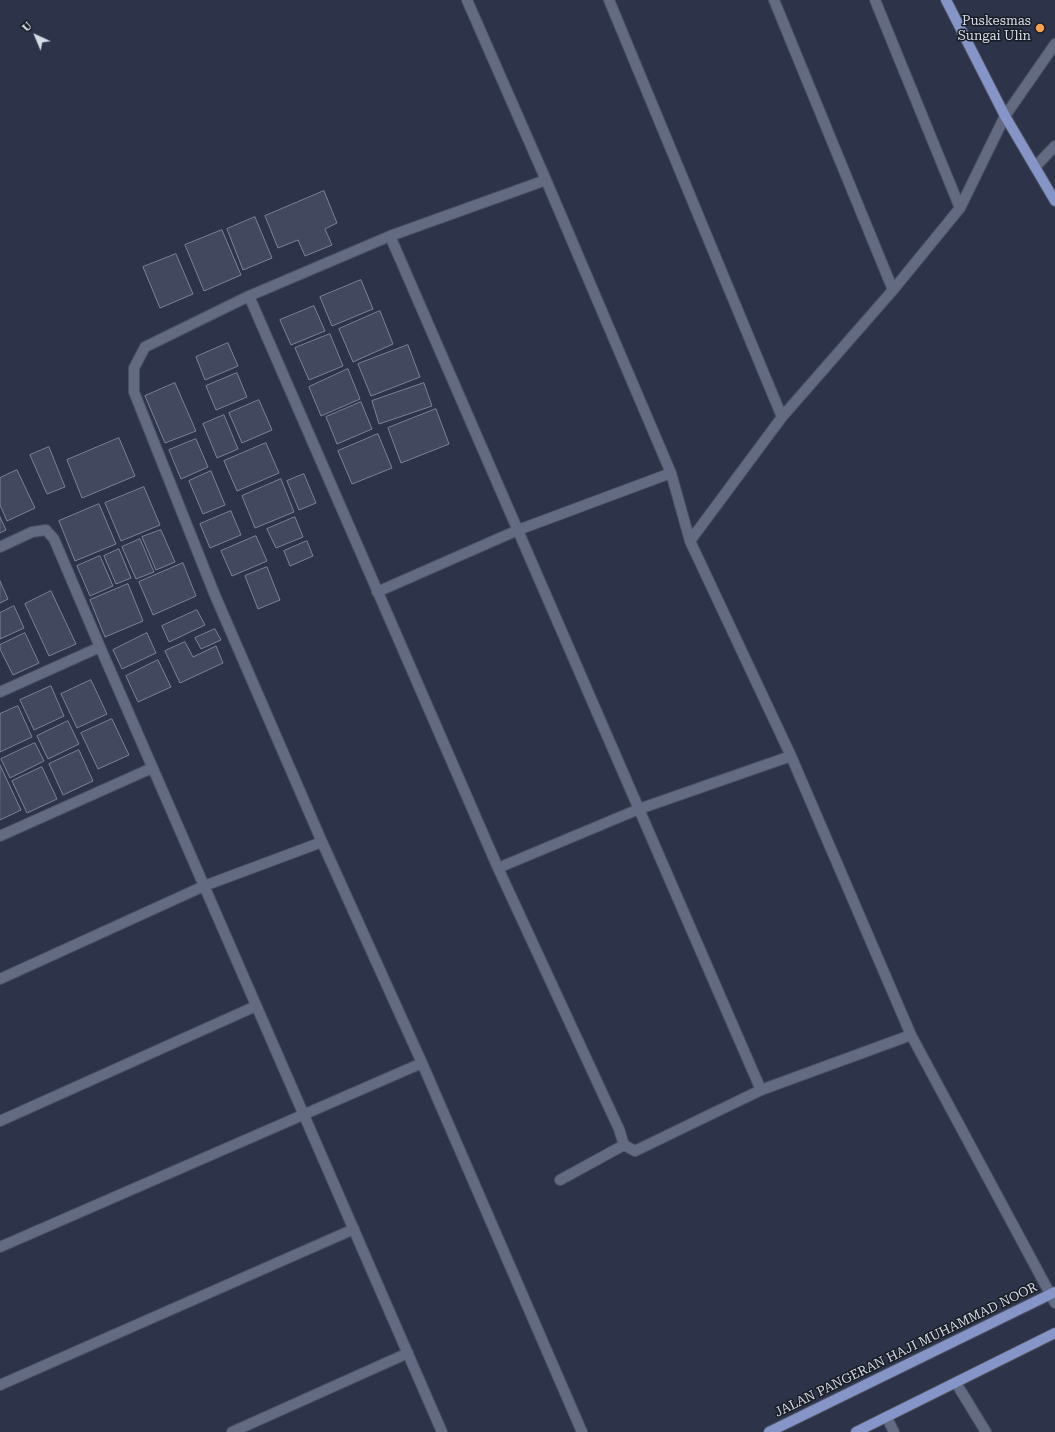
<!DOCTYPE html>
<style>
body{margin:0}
#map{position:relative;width:1055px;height:1432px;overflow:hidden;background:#2d3348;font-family:"Roboto Serif",serif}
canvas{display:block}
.north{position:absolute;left:16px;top:16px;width:40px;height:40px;-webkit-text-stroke:3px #181c25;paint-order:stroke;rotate:316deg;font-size:11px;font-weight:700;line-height:16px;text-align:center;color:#d5dae7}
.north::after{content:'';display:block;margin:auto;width:14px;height:18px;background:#d5dae7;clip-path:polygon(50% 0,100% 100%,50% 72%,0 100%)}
</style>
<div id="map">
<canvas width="1055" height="1432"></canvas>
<div class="north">U</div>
</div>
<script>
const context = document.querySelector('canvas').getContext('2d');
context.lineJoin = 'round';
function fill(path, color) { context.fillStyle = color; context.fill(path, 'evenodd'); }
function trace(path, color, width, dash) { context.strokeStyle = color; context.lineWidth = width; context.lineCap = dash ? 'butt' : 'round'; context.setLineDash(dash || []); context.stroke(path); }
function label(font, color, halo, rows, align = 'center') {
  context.font = font + ' "Roboto Serif",serif'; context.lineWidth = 3; context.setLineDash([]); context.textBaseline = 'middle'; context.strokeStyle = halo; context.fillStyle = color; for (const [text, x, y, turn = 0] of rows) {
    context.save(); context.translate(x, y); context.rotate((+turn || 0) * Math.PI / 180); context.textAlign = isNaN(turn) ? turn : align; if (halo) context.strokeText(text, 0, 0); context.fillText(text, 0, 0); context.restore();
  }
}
const building = new Path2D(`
 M324 191 337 223 325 229 332 245 305 256 298 240 278 248 265 216Z
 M255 217 272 258 243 270 227 229Z
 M222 230 241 275 204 291 185 245Z
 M176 254 193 294 160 308 143 267Z
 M361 280 373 309 332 326 320 297Z
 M314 306 325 331 291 345 280 320Z
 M380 311 393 344 353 362 339 329Z
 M330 334 343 366 309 380 295 348Z
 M228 343 238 366 205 380 196 357Z
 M408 345 420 377 371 396 358 364Z
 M348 369 360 399 321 416 309 387Z
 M237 373 247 397 216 410 206 386Z
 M175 383 196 431 165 443 145 396Z
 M424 383 432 406 379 424 372 401Z
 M259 400 272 430 242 443 229 413Z
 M361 402 372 429 337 444 326 417Z
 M436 409 449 444 401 463 388 428Z
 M224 415 238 449 217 458 203 424Z
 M378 434 392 468 352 484 338 451Z
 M119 438 135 476 82 498 67 460Z
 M196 439 208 467 181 479 169 450Z
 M266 443 279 473 237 491 224 461Z
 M49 447 65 487 47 494 30 455Z
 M17 470 35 508 7 521 0 505V478Z
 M211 471 225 505 203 514 189 481Z
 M304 474 316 503 299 510 287 481Z
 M281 479 294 512 255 528 242 496Z
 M144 487 160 525 121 541 105 503Z
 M99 504 116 544 75 561 59 521Z
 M231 511 241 535 210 548 200 524Z
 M0 517 6 530 0 533Z
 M295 517 303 537 276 548 267 529Z
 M161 530 175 562 156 570 142 537Z
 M256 536 267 561 232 576 221 551Z
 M140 539 154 572 136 579 122 547Z
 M307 541 313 556 290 566 284 551Z
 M119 549 131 578 116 584 104 556Z
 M100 556 113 586 90 596 77 566Z
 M183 563 196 596 153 615 139 582Z
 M267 567 280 600 258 609 245 576Z
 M0 581 8 599 0 603Z
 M128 584 143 621 105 637 90 600Z
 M51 591 76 644 49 656 25 604Z
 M14 606 24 628 0 639V613Z
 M197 610 205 625 169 642 162 626Z
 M215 629 221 640 201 649 195 638Z
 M25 633 39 663 13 675 0 649V645Z
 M147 633 156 653 122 669 113 650Z
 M185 642 193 657 216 646 223 663 180 683 165 651Z
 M158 660 171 687 138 702 126 676Z
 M91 680 107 714 77 728 61 694Z
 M51 686 64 716 34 730 20 700Z
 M18 706 32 737 0 752V714Z
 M112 719 129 755 98 769 81 733Z
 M68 721 79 744 48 759 37 736Z
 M35 743 44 761 10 778 1 759Z
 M79 750 93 781 63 795 49 764Z
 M0 765 21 810 0 820Z
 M42 767 57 799 27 813 12 781Z`);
const minor = new Path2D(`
 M467 0 546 180 671 473 690 541 791 756 911 1035 1055 1303
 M609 0 782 417
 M774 0 893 290
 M875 0 960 208
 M1035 167 1055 146
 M546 180 390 236 249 296 145 347 134 368V392L214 593 322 842 422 1063 582 1432
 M390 236 761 1090
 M249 296 498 868 619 1129 624 1145 635 1151 761 1090 911 1035
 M690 541 782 417 893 290 960 208 1005 116 1055 44
 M0 547 32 532 46 530 54 539 100 647 442 1432
 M377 592 518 530 671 473
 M0 692 100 647
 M0 836 152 768
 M498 868 639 809 791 756
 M0 979 204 886 322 842
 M0 1121 256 1006
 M560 1180 624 1145
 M0 1247 422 1063
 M956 1383 986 1432
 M0 1385 354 1229
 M887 1418 894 1432
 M232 1432 408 1353`);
const primary = new Path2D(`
 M946 0 1005 116 1055 201
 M769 1432 1055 1292
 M856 1432 1055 1333`);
const markers = [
 [1040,28,5,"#f99f4d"]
];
const poiNames = [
 ["Puskesmas",1031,21],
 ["Sungai Ulin",1031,36]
];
const streetNames = [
 ["JALAN PANGERAN HAJI MUHAMMAD NOOR",906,1350,-26]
];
fill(building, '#42495f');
trace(building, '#7a829a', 1);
trace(minor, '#4b5062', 12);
trace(primary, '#4b5062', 12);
trace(minor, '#636b82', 10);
trace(primary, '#8595c8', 10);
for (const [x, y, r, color] of markers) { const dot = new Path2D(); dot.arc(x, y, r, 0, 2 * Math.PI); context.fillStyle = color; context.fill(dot); trace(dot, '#181c25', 1.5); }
label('13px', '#d5dae7', '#181c25', poiNames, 'right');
label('13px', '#d5dae7', '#181c25', streetNames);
</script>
